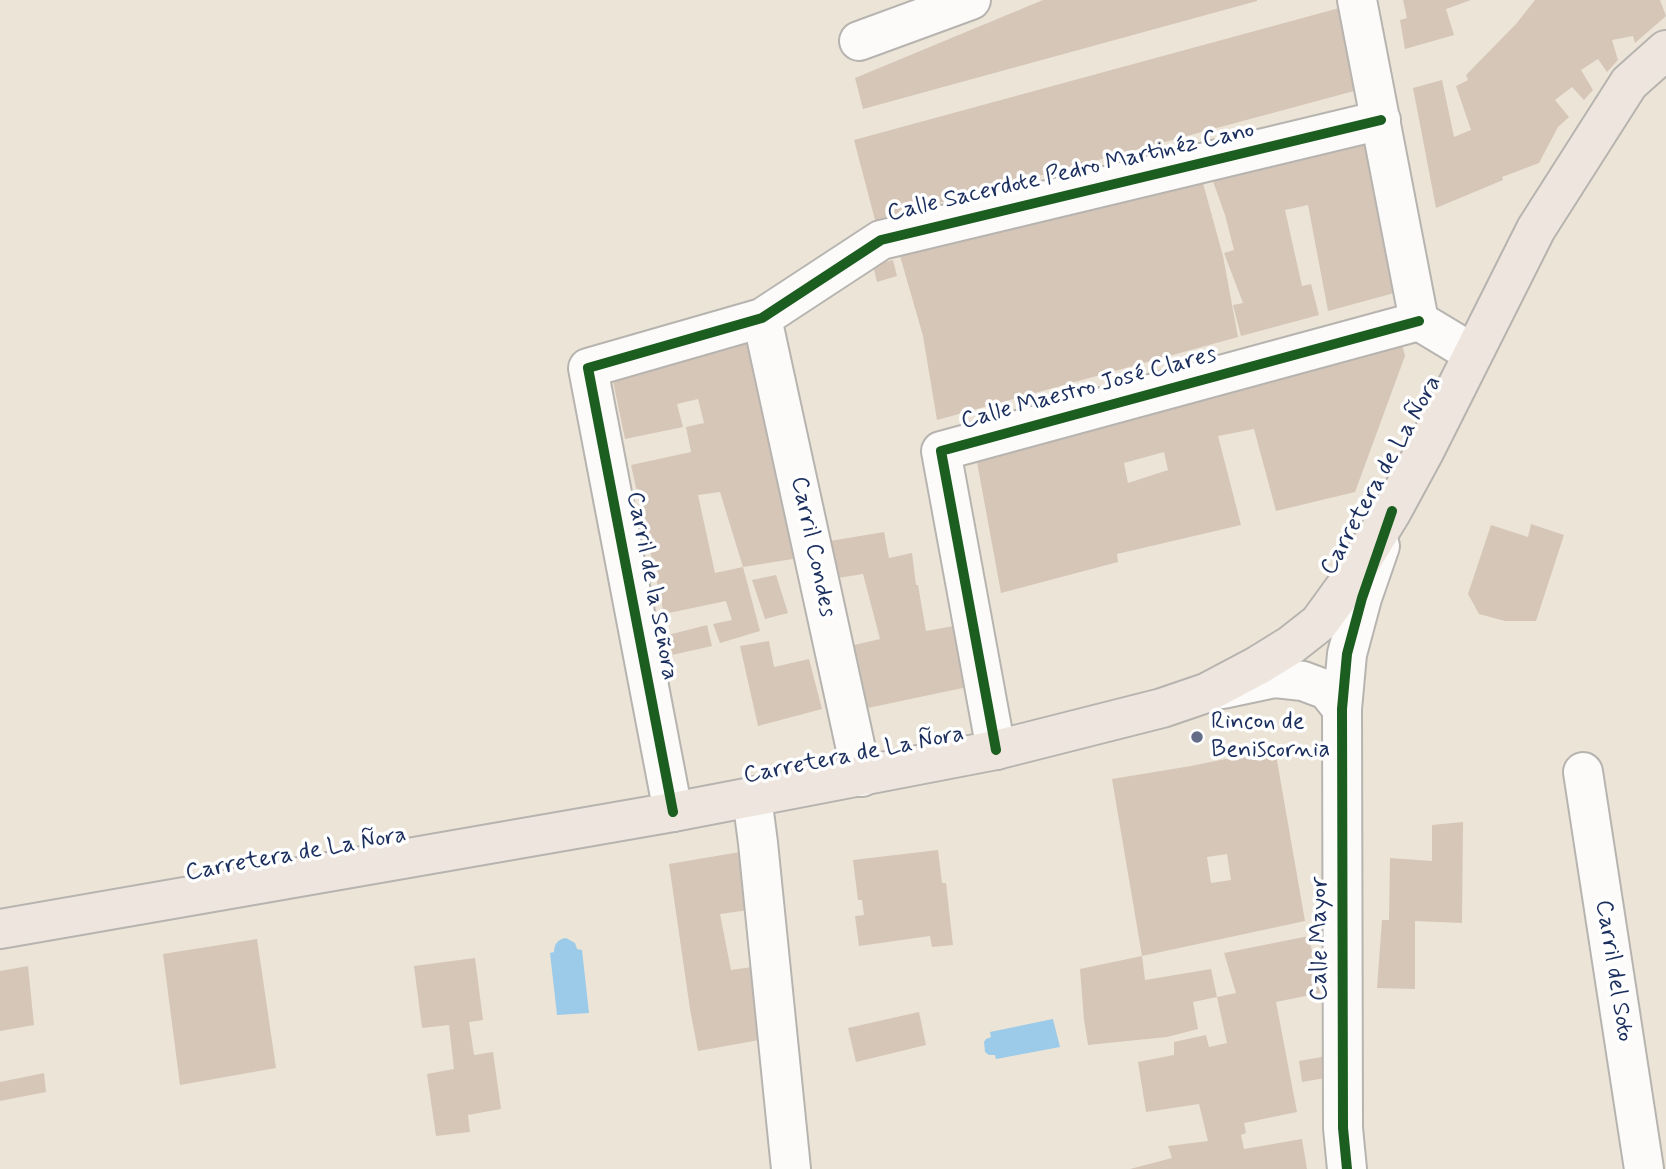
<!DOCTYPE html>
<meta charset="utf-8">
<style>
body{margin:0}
canvas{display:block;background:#ebe4d7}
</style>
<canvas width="1666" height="1169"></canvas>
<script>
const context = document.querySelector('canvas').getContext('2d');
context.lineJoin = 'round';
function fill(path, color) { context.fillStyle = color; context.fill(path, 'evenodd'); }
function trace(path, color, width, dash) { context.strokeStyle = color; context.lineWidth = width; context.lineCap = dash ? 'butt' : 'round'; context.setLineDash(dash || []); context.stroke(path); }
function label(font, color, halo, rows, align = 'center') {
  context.font = font + ' Mynerve,sans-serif'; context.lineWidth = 7; context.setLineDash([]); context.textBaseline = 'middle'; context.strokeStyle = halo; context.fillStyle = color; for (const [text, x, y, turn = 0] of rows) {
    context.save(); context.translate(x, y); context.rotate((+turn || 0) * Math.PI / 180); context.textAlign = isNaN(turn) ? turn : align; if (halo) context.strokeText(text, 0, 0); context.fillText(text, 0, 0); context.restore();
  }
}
const water = new Path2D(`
 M566 938 575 943 577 949 582 950 589 1013 557 1015 550 953 554 952C554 944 558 939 566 938Z
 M1053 1019 1060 1047 996 1059 995 1055H989L985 1052 984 1042 986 1039 991 1037 990 1032Z`);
const building = new Path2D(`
 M1043 0H1257V1L863 109 855 78Z
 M1403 0H1471L1446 9 1454 35 1405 49 1400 20 1407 18Z
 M1535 0H1660L1666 16 1635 43 1633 36 1612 40 1618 60 1607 72 1598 59 1581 70 1593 90 1584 100 1572 87 1555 100 1569 117 1558 127 1539 163 1502 177 1503 180 1436 208 1413 88 1442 80 1454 137 1471 130 1456 86 1468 80 1466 75 1516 24Z
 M1354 4 1369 87 875 220 854 140Z
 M1378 127 1409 289 1328 311 1308 205 1285 210 1302 286 1311 284 1319 315 1241 336 1233 305 1243 303 1224 253 1234 250 1225 215 1209 170Z
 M1201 176 1223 256 1238 337 937 420 923 336 900 256Z
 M893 260 897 276 877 282 873 265Z
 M748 341 799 558 743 567 720 492 698 495 715 573 743 567 760 631 720 643 713 624 732 620 726 601 664 614 631 465 691 452 686 427 704 423 698 399 677 404 683 427 625 439 613 381Z
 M1402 344 1405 356 1355 492 1276 511 1254 429 1218 436 1241 525 1117 554 1118 562 1001 593 975 451ZM1164 452 1168 470 1128 483 1124 463Z
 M1531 524 1564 535 1536 621H1505L1479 614 1468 594 1491 525 1528 537Z
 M884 532 889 558 912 553 916 585H918L926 631 965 624 977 685 863 709 850 646 880 639 863 574 838 578 830 541Z
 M776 575 788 613 765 619 752 580Z
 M707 625 712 646 672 655 668 635Z
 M769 641 774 667 809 659 822 709 758 726 740 646Z
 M1275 749 1305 921 1142 956 1112 779 1191 766ZM1227 854 1231 880 1211 883 1207 857Z
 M1463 822 1462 923 1415 921V989L1377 988 1382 920H1389L1390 858 1432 861V825Z
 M938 850 942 883H946L953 945 932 947 930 936 859 946 855 916 864 915 862 900H858L853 860Z
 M740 852 749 910 720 914 731 970 752 967 765 1039 698 1051 690 1009 669 864Z
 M1309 936 1320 993 1276 1002 1297 1112 1244 1123 1246 1133 1241 1135 1244 1149 1302 1139 1307 1169H1130L1172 1158 1168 1146 1208 1141 1199 1104 1146 1112 1138 1062 1174 1055V1042L1206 1035 1209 1047 1227 1043 1217 997 1236 993 1224 953Z
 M257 939 276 1068 180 1085 163 954Z
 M1142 956 1145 980 1211 969 1217 997 1193 1002 1198 1029 1167 1037 1088 1045 1084 1020 1080 969Z
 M475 958 483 1020 469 1022 474 1055 493 1052 501 1109 468 1115 470 1132 436 1136 427 1074 454 1069 449 1025 422 1028 414 966Z
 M28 966 34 1025 0 1031V971Z
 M919 1012 926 1045 856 1062 848 1028Z
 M1327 1056 1331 1077 1302 1082 1299 1061Z
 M44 1073 46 1092 0 1101V1082Z`);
const minor = new Path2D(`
 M1357 0 1419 321 1472 353
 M859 41 971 0
 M762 318 862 777
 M1223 689 1275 678 1303 681 1327 690 1342 709
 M996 750 941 451 1419 321
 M1583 772 1644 1169
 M752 797 758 843 791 1169
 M673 812 588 368 762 318 881 240 1381 120
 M1347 1169 1343 1128 1342 709 1347 654 1362 598 1380 546`);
const major = new Path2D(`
 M0 929 673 812 996 750 1162 708 1206 693 1257 666 1291 645 1319 623 1348 583 1392 511 1424 452 1536 229 1629 83 1666 50`);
const cycleway = new Path2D(`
 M996 750 941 451 1419 321
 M673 812 588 368 762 318 881 240 1381 120
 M1347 1169 1343 1128 1342 709 1347 654 1362 598 1392 511`);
const markers = [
 [1197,737,7,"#646e88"]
];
const streetNames = [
 ["Calle Sacerdote Pedro Martinéz Cano",1071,173,-13],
 ["Calle Maestro José Clares",1089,389,-15],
 ["Carretera de La Ñora",1382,476,-61],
 ["Carril Condes",812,547,78],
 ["Carril de la Señora",651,586,79],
 ["Carretera de La Ñora",854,756,-11],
 ["Carretera de La Ñora",296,855,-10],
 ["Calle Mayor",1321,939,-90],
 ["Carril del Soto",1613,971,81]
];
const poiNames = [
 ["Rincon de",1211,723],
 ["Beniscornia",1211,751]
];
fill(water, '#9ccbe9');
fill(building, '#d6c6b8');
trace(minor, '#b7b4b0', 42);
trace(major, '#b7b4b0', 42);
trace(minor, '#fcfbf9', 38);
trace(major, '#eee6de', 38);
trace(cycleway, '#1b5e20', 10);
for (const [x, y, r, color] of markers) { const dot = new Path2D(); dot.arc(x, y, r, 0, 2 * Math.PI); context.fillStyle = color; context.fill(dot); trace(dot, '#fff', 2.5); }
label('24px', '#1b2f5e', '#fff', streetNames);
label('24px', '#1b2f5e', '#fff', poiNames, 'left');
</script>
